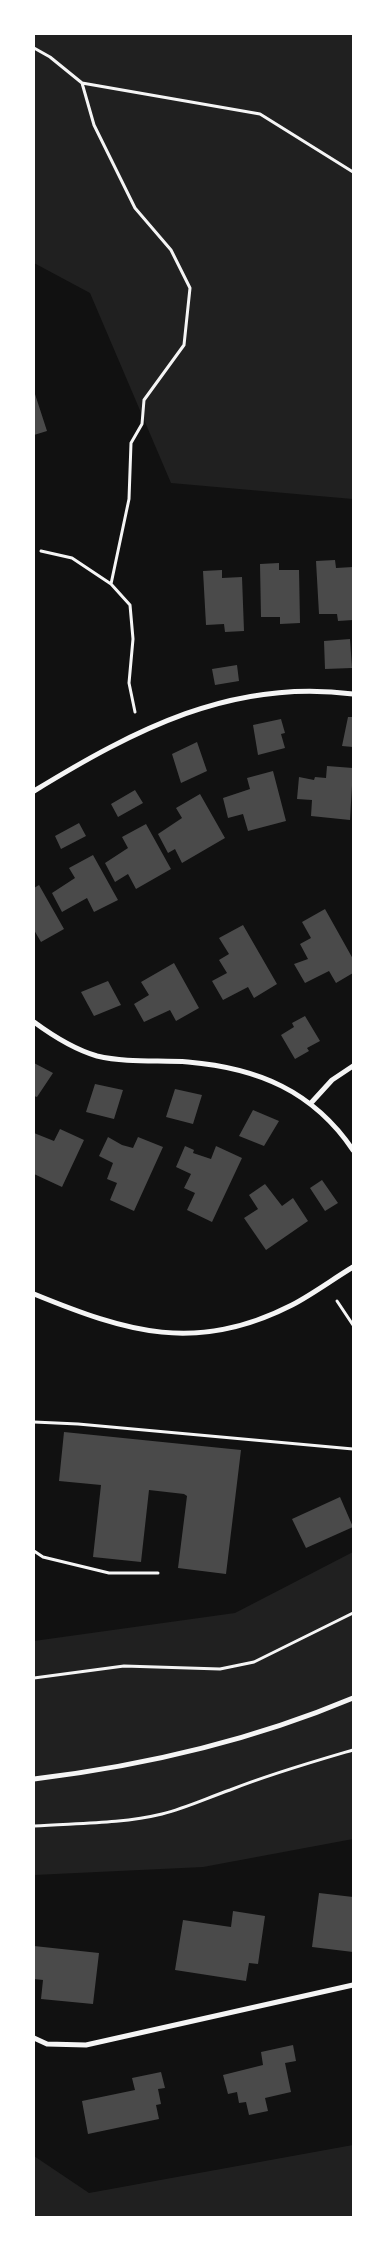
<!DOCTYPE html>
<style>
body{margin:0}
#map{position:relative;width:387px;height:2251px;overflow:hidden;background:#111;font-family:"Golos Text",sans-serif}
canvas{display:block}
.frame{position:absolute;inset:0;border:35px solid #fff;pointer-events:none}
</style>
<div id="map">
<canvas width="387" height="2251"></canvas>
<div class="frame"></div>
</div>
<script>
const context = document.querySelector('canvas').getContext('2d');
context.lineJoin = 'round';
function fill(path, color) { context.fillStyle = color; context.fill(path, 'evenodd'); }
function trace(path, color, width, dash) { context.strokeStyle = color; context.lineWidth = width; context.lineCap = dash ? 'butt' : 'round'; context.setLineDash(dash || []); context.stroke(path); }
const green = new Path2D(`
 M34 34H353V499L171 483 90 293 34 263Z
 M353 1552V1839L203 1867 34 1875V1641L235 1613Z
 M353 2145V2217H34V2156L89 2193Z`);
const building = new Path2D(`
 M34 391 47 431 34 435Z
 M335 560 336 568 353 567V620L338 621 337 614H319L316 561Z
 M279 563V570H299L300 623 280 624V617H261L260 564Z
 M222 570V578L242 577 244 631 225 632 224 624 206 625 203 571Z
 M350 639 352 668 325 669 324 641Z
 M237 665 239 681 215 685 212 669Z
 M348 717H353V747L342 746Z
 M281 719 285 733 281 734 285 748 258 755 253 725Z
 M197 742 207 771 181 783 172 754Z
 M327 766 353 768 350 820 311 816 312 800 297 799 299 777 314 780 315 777 326 778Z
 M273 771 286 821 248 831 243 814 228 818 223 798 250 789 247 778Z
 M135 790 143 803 118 817 111 804Z
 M200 794 225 838 182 863 175 849 168 853 158 834 182 818 176 808Z
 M79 823 86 836 61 849 55 836Z
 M146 824 171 869 136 889 128 874 115 882 105 863 128 848 122 837Z
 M93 855 118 900 94 912 87 898 62 912 52 893 75 878 69 868Z
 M39 885 64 929 41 942 34 930V888Z
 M325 909 353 959V973L336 983 329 971 305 983 294 964 308 959 300 944 311 938 302 922Z
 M243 925 277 984 254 998 248 987 223 1000 212 981 227 973 219 960 229 954 219 938Z
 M174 963 199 1008 176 1021 170 1010 144 1022 134 1004 149 995 141 982Z
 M108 981 121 1005 94 1016 81 992Z
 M305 1016 320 1041 307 1048 309 1051 295 1059 281 1035 294 1027 292 1023Z
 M34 1063 53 1073 37 1097 34 1096Z
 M95 1084 123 1090 114 1119 86 1112Z
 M175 1089 202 1095 193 1124 166 1117Z
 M253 1110 279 1121 264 1146 239 1136Z
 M60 1129 84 1140 62 1187 34 1174V1133L54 1141Z
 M108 1137 122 1145 133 1148 138 1137 163 1147 134 1211 110 1200 117 1183 107 1179 113 1163 99 1156Z
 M185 1146 194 1150 193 1153 211 1159 216 1146 242 1158 212 1222 187 1210 195 1193 184 1188 191 1174 176 1167Z
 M322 1180 338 1203 325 1211 310 1188Z
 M265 1184 282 1206 293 1198 308 1221 266 1250 244 1218 258 1209 249 1195Z
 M64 1432 241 1450 226 1574 178 1568 187 1496 184 1494 149 1490 141 1562 93 1557 101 1485 59 1481Z
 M340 1497 353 1527 306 1548 292 1519Z
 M319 1893 353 1897V1952L312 1947Z
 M233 1911 265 1916 258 1964 249 1963 246 1981 175 1970 183 1920 231 1927Z
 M34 1946 99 1953 93 2004 41 1999 43 1980 34 1979Z
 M293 2045 296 2061 285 2063 291 2092 265 2098 268 2111 249 2115 246 2102 239 2103 237 2092 228 2094 223 2075 263 2065 261 2052Z
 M161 2072 165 2088 158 2089 161 2104 156 2105 159 2119 88 2134 82 2101 135 2090 132 2078Z`);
const path = new Path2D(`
 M34 48 50 57 82 83 94 125 135 208 171 250 190 288 184 345 144 400 142 424 131 443 129 499 111 584
 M82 83 260 114 353 172
 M41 551 72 558 111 584 130 605 133 639 129 683 135 712
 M337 1301 353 1325
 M34 1422 78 1424 353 1449
 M34 1551 43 1557 109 1573H158
 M34 1678 124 1666 220 1669 254 1662 353 1613
 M34 1826C76 1823 121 1824 162 1814 186 1808 207 1798 230 1790 270 1774 312 1762 353 1750`);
const minor = new Path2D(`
 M34 791C134 730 232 678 353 694
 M34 1022C53 1036 73 1049 97 1056 127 1063 158 1060 188 1062 258 1068 313 1091 353 1150
 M311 1103 332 1080 353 1066
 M34 1294C127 1332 196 1354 292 1305 313 1294 333 1279 353 1267
 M34 1779C142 1766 253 1740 353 1698
 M34 2038 47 2044 86 2045 353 1985`);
fill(green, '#202020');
fill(building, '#4a4a4a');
trace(path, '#f5f5f5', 3);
trace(minor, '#f5f5f5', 5);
</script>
